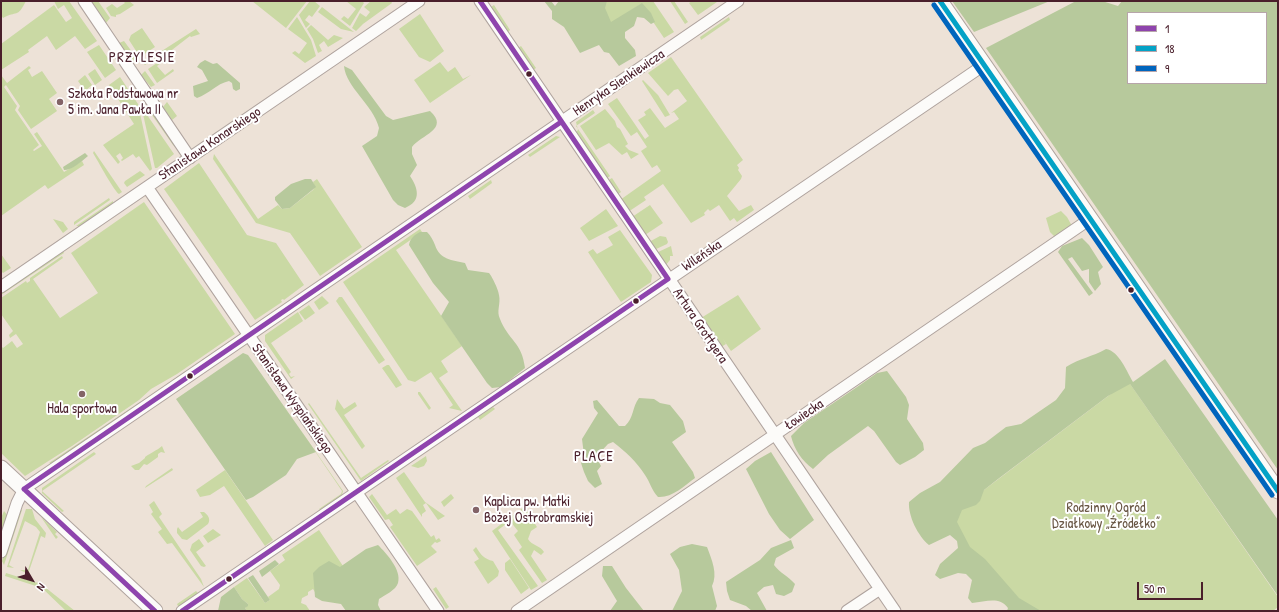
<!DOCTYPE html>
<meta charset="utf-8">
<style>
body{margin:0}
#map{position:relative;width:1279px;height:612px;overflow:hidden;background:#ede2d7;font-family:"Patrick Hand",sans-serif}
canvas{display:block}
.frame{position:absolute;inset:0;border:2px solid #4a1f2b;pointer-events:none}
.legend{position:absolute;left:1127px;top:12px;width:140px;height:72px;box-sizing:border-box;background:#fff;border:1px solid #b7a5aa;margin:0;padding:5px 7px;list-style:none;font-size:12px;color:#4a1f2b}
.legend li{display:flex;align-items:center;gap:8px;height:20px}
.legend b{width:20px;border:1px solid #b7a5aa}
.north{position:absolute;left:12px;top:560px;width:40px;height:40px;-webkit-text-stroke:3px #fff;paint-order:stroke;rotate:128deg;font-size:11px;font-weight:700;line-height:16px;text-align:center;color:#4a1f2b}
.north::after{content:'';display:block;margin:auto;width:14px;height:18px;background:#4a1f2b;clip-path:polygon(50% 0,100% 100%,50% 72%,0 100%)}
.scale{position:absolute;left:1137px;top:582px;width:66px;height:18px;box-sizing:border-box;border:2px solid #4a1f2b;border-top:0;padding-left:5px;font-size:12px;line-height:14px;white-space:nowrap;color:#4a1f2b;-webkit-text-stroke:3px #fff;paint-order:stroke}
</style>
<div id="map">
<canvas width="1279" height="612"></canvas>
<div class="frame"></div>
<ul class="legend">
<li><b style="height:5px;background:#8e44ad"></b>1</li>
<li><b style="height:5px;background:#04a2c6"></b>18</li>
<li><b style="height:5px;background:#0065bd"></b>9</li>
</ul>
<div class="north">N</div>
<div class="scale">50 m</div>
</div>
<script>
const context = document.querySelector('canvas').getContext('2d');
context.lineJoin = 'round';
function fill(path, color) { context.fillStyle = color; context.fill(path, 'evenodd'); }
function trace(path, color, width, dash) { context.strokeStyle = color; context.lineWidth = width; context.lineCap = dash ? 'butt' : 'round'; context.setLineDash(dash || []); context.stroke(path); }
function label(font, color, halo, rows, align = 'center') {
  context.font = font + ' "Patrick Hand",sans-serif'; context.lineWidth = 4; context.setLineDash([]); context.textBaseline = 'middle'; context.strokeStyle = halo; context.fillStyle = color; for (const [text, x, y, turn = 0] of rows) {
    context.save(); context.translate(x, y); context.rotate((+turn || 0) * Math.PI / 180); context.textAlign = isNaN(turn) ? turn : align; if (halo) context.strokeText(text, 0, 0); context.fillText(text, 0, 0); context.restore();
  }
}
const green = new Path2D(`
 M1 1 5 2 26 1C17 19 17 10 3 18L1 15Z
 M54 1H69L97 41 85 49 75 36 56 50 47 36 28 50 29 52 1 70V44L54 5 66 22 72 18 64 5 58 9Z
 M90 1H98L110 18 106 23Z
 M123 1H129L134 5 120 14 116 15V17L111 16 106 8 112 4 117 8 125 3Z
 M252 1H307L286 28Z
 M310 1H314L320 6 312 17 309 15 305 20 310 24 306 28 299 15Z
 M346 1H362L364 3 350 26 341 19 344 16 348 19 356 9Z
 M371 1H391L392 3 363 24 356 31 352 28 360 13 366 17 370 12 364 7Z
 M605 1H653L674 32 664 38 641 4 610 24 603 4Z
 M670 1H674L688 22 685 24Z
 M692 1H714L717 2 698 15 689 3Z
 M494 5 510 30 508 32 491 7Z
 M322 7 354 32 341 29 318 12Z
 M420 14 444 51 430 62 419 57 399 29Z
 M297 17 311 40 316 56 305 63 292 53 295 51 299 54 307 43 288 29Z
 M729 17 730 20 701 40 700 37Z
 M311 25 328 40 334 35 343 38 328 47 324 41 319 45 322 51 318 53 313 39 307 29Z
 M142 28 155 47 140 57 129 40 131 35Z
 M196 29 200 34 191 37 190 36 168 53 159 56 145 65 143 63Z
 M124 41 138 60 134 62 119 43Z
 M99 45 116 70 105 78 87 52Z
 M521 46 536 68 532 71 518 48Z
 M671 57 743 160 737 165 739 168 738 170 742 176 741 179 727 196 739 211 751 205 754 210 737 222 734 218 730 221 719 205 710 211 708 209 704 213 705 215 691 223 663 184 644 197 646 200 628 212 620 200 661 171 657 165 652 168 641 151 647 147 637 132 631 136 608 104 617 98 645 139 649 136 638 120 646 115 644 112 650 108 665 128 679 119 674 112 671 113 687 101 678 89 674 90 668 96 648 73Z
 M166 59 157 66 165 75 173 69 174 71 157 83 148 69 160 61Z
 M440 62 448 72 455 67 463 79 471 75 430 103 414 80Z
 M29 66 31 68 28 70 32 77 42 71 57 93 49 99 57 111 31 129 18 110 20 106 6 85 4 87 17 106 15 110 39 145 33 150 34 151 42 146 34 134 37 132 64 172 82 161 84 165 48 189 45 185 1 216V75L7 83Z
 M95 69 102 80 95 85 88 74Z
 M145 71 155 85 151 87 141 75Z
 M85 75 92 85 85 91 78 81Z
 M120 77 138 104 152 169 150 171 139 156 136 158 133 154 122 161 121 160 123 158 120 153 116 156 120 162 118 164 103 145 134 124 109 85Z
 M643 80 658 95 670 115 665 117 642 81Z
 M158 89 164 98 159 100 155 92Z
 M167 102 177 116 172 120 163 107Z
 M605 109 615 121 617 127 620 129 628 144 625 146 629 150 639 154 631 159 627 152 622 155 609 143 596 150 580 126Z
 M593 110 595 113 576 126 610 176 606 179 575 133 578 130 576 122Z
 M145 112 174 154 157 168H155L143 114Z
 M154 114 178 149 173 145 152 115Z
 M556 136 560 137 530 157 528 155Z
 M94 151 122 192 119 194C114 191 98 161 93 153Z
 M214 154 258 219 278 205 282 209 290 208 313 190 315 187 313 182 317 179 362 247 320 276 290 233 256 223 213 159Z
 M199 163 247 235 276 243 304 285 284 300 283 299 281 300 282 302 255 320 164 189Z
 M140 171 145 175 127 187 124 183 125 181Z
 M612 178 621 192 617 195 607 181Z
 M491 180 492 183 470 199 468 196Z
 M109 198 110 200 74 225V222Z
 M113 201V204L81 226H76Z
 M144 202 235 334 177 374 151 389 139 400 72 446 25 476 1 453V346L3 348 12 341 17 348 23 344 16 334 10 338 9 335 13 331 1 314V298L26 281 27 283 30 281V278L62 256 63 258 33 279 60 318 98 293 71 253Z
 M650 205 663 223 645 235 632 217Z
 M606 209 618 226 589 241 580 228Z
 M1061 211 1067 217 1072 226 1055 237 1050 232 1046 218Z
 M53 219 63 222 68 229 63 233Z
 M420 229 422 232 396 250 462 346 441 361 448 372 439 378 462 411 449 408 453 405 431 372 415 382 408 380 343 282Z
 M620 230 652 275 651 282 621 302 588 252 593 249 597 254 613 245 608 237Z
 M660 236 666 237 668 242 667 244 654 250 649 242Z
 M671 246 673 256H670V260L665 266 656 253Z
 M63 251 64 253 1 295V292Z
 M1 254 11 268 3 273 1 271Z
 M738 295 761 329 731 351 723 339 726 344 721 347 701 318Z
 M322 296 329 303 319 310 314 302Z
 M339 297H342L385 360 379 364 336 301Z
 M309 305 315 313 305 320 299 312Z
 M298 312 303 321 271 343 291 372 289 374 291 377 295 376 291 379 265 341V335Z
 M234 338 237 339 148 397Z
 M387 365H389L402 385 396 388 382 368Z
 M1128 381 1278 597V607L1273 611H1031L943 521Z
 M418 392H420L431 408 429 410 418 394Z
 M337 399 344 409 355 402 357 406 344 415 365 446 362 449 335 409Z
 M140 402 139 406 53 464 49 463Z
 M309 403 361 478 388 460 389 461 361 481 308 404Z
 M493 407 495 409 480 420 478 417Z
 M295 422 343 491 342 495 343 496 321 511 319 509 341 494 342 491Z
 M162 446 165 453 161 452 158 454V457L147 465 144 464 139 470H135L131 466 139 463 145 458V457C152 452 156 451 162 446Z
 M94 452 96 454 42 491 64 511 62 512 42 493V488Z
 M426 456 427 461 424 466 418 468 411 466Z
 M172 468 173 470 145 488 146 486Z
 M225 470 273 540 265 546 224 486 210 495 200 497 196 490Z
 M404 472 425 502 445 516 438 520 426 503 423 505 426 511 422 514V517L396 478Z
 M372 494 387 515 396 509 400 514 407 509 412 511 431 537 434 535 436 540 439 538 441 541 437 543 435 542 431 546 437 552 417 566 390 527 393 525 389 519 385 520 369 497Z
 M451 494 454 498 444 507 441 502Z
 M154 501 162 514 159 517 201 579 204 587 172 543 167 544 158 532 162 529 151 514 153 512 149 505Z
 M524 507 537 527 531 531 528 539C532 546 540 545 544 552L541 555 534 550 531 556 547 580 542 583 519 550 522 547 514 535 518 531 510 521 498 530 538 586 531 590 492 531Z
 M19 508 22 510 4 565 2 561Z
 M26 509H32L35 519 46 533 45 538 41 536 28 574 20 570H28L40 532 36 527 25 521 9 565 14 568 7 567Z
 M4 511 8 516 1 533V518Z
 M200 512H204C208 515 211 519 208 524L187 540 182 539 177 533V529L178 527 182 532 203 517Z
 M41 517 57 532 55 534 58 537 56 539Z
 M213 529 221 535 208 543 203 536Z
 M319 530 343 566 315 589V592L313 589 308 592V595L302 598 301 603 306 605 310 611H247L245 608 248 604 242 599 234 587 247 578 265 603 270 600 268 597 279 589 280 585 270 571 285 560 282 555Z
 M199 539 204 546 196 552 206 566 204 567 201 566 190 550 192 544Z
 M476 547C481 555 484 559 493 561L499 571 498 576 488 584 474 562 479 559 473 550Z
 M510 559 529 588 521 594 505 570V563Z
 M6 573 41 584 75 611H66L42 588 5 576Z
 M436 587 449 607 446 609 433 589Z
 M196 591 199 594 179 608 177 604Z`);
const forest = new Path2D(`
 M544 1H551L555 6 559 1H607L605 8 611 22 642 3 651 13 655 22 651 24 644 18 637 17 634 26 625 32V38L635 50 636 56 619 66 609 53 604 52 599 45 580 53 564 27 552 19V11Z
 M952 1H1050L974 32Z
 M1076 1H1102L1118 6 1122 1H1278V470L986 48ZM1128 13H1266V83H1128Z
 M205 60 213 64 217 63 240 83V89L236 91 233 89 232 83 229 81C216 84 209 94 197 98L194 96 193 86 208 81 202 70 197 67 200 63Z
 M344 66 352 70 386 116 393 120 430 111C450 129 421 135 412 147V154L417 165 410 176C418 188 422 201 405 208L398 205 393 200 362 146 377 136 379 128C373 104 346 88 344 66Z
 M85 153 88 156C81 162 72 170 64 170L63 167Z
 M305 179H311L316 187 290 208 282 209 275 200V197L291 184Z
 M420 232H427C431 236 433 240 435 245 440 260 452 260 465 263L468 270 489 273C492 276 499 291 499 295 501 304 496 311 500 319 508 340 522 342 525 368L501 387 492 388 487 383 441 316 449 302 433 283 409 245C410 239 414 235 420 232Z
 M1082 238 1089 245 1103 267 1098 272 1101 284 1095 291 1089 282V269L1082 271 1072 257 1068 259 1093 293 1089 296 1058 252 1062 246Z
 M1106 349C1119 351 1127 372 1133 382L1165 359 1278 520V596L1130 384 1108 396 998 479 984 490 980 501 976 505 962 510 957 522 970 547 985 559 1019 598 1041 611H1007L1008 608C999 596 986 602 972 603L968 598 972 580 966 574 958 573 940 579 935 575 940 564 958 548 957 541 950 535 929 545C918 536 908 516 909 502L920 493 940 482 973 448 985 443 1006 427 1021 424 1056 400 1065 388 1066 367C1080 358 1092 357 1106 349Z
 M243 353 248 355 316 452 297 459 286 475 253 497 246 500 176 399Z
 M887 371 906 397 909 405 907 419 923 443 924 450 915 457 900 465 896 462 874 431 868 426 828 455 813 469C802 461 794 449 791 436L804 423 860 385 877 373Z
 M639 398 654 399 660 403 670 405 683 421 686 432 672 442 693 472 695 478C684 486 672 498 658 497 652 491 650 482 645 475 637 462 625 451 613 442L608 444 596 457 601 466 597 471 602 484 595 488 588 481 584 472 581 463 584 455 582 439 598 413 594 408 593 401 597 400 619 426H625C634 418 632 407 639 398Z
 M771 452 814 520 790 539 780 530 769 514 746 469 755 461Z
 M791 540 794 548 776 558 774 565C780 573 788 576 795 584L792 592 784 596 776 594 773 585 764 587 757 593 767 611H752L746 606 730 600 727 591 726 582 760 560 771 548Z
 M692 544 707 547C712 560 718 574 712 586L717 606 715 611H672L682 591 679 570 670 554 680 547Z
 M378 545C386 553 402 570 398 583 396 590 385 595 379 599L378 605 381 611H346L341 604 322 601 315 597 313 573 319 567 329 561 340 567 366 549Z
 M275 560 279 564 262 577 259 571Z
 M603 566H612L626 588 644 611H610L617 601 602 576Z
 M253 575 270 600 265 603 248 578Z
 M234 587 242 599 248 604V606L245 608 247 611H218L221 597Z`);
const street = new Path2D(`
 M84 1 190 158
 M480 1 895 611
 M147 187 438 611
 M1 287 419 1
 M1 552 17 503 24 489 738 1
 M182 611 984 65
 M517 611 1090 219
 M847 611 880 589`);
const secondary = new Path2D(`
 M940 1 1278 491
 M1 468 155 611`);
const bus1 = new Path2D(`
 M480 1 668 279
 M24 489 561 122
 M24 489 155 611
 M182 611 668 279`);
const bus2 = new Path2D(`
 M940 1 1278 491`);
const bus3 = new Path2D(`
 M934 5 1272 495`);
const markers = [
 [529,74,3.5,"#4a1f2b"],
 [60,102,4,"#836367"],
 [1131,290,3.5,"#4a1f2b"],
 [636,301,3.5,"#4a1f2b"],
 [190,376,3.5,"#4a1f2b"],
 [82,394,4,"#836367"],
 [476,510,4,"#836367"],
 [229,579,3.5,"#4a1f2b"]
];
const streetNames = [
 ["Henryka Sienkiewicza",619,83,-34],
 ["Stanisława Konarskiego",210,144,-34],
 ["Wileńska",702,256,-34],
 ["Artura Grottgera",700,326,56],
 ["Stanisława Wyspiańskiego",292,399,55],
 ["Łowiecka",804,415,-34]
];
const poiNames = [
 ["Szkoła Podstawowa nr",68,94],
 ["5 im. Jana Pawła II",68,110],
 ["Hala sportowa",82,409,"center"],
 ["Kaplica pw. Matki",484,502],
 ["Bożej Ostrobramskiej",484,518]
];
const parkNames = [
 ["Rodzinny Ogród",1106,508],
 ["Działkowy „Źródełko”",1106,524]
];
const neighbourhoodNames = [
 ["PRZYLESIE",142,58],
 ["PLACE",594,457]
];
fill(green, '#cad9a4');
fill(forest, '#b7c99c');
trace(street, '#afa39e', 13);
trace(secondary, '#afa39e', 17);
trace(street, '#fcfbf9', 11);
trace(secondary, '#fcfbf9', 15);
trace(bus1, '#8e44ad', 5);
trace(bus2, '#04a2c6', 5);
trace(bus3, '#0065bd', 5);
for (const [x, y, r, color] of markers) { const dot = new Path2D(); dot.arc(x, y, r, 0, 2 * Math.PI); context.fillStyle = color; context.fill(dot); trace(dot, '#fff', 1.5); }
label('14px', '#4a1f2b', '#fff', streetNames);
label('14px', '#4a1f2b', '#fff', poiNames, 'left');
label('14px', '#685543', '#fff', parkNames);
context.letterSpacing = '1px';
label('15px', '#4a1f2b', '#fff', neighbourhoodNames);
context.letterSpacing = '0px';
</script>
